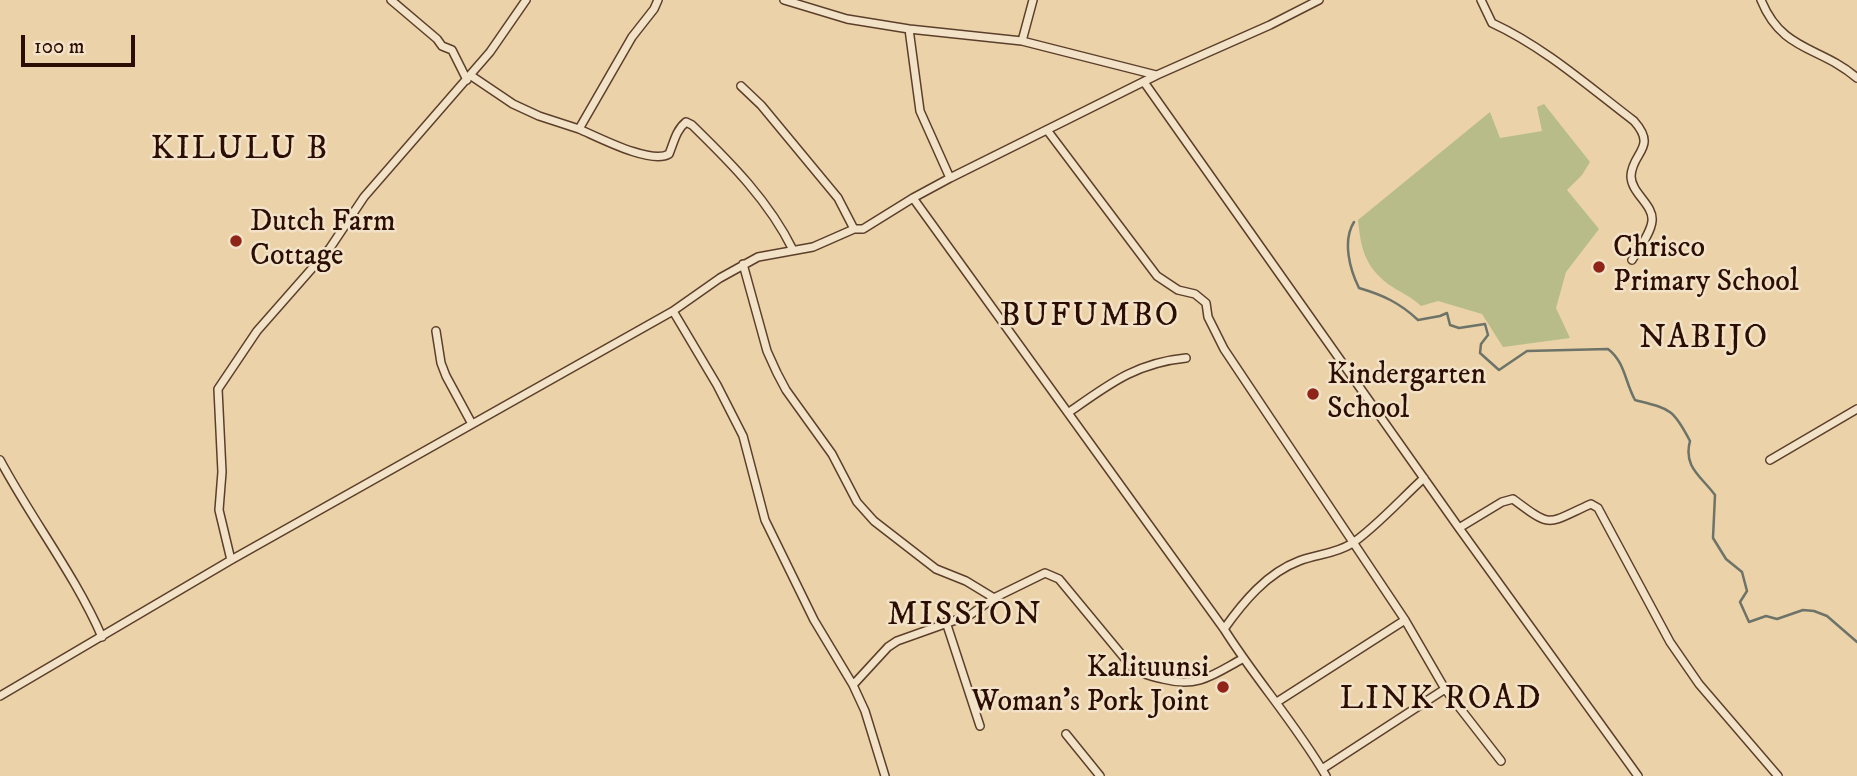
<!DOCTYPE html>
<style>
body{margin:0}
#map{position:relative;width:1857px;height:776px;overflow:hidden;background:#ebd2a9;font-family:"IM FELL DW Pica",serif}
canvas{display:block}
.scale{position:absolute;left:21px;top:35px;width:114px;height:32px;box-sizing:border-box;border:4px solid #2c0e00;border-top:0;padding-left:9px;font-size:21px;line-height:24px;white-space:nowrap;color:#2c0e00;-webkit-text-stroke:5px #f2e2c7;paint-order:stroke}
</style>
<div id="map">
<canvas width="1857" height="776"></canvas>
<div class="scale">100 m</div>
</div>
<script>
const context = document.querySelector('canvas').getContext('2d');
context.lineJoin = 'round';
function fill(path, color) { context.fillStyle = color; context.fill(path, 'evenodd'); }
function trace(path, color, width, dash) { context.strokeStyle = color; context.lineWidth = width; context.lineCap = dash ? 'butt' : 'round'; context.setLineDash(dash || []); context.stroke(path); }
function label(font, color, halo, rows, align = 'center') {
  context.font = font + ' "IM FELL DW Pica",serif'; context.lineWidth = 5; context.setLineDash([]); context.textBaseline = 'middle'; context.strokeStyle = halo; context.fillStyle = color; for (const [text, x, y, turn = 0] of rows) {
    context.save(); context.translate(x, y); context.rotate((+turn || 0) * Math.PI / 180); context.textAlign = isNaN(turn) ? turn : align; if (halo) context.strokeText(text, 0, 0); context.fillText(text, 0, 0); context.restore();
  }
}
const green = new Path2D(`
 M1544 104 1590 162 1582 175 1567 190 1599 229 1566 272 1556 308 1570 338 1503 347 1482 314 1438 301 1421 306C1411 296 1399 292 1388 284 1364 265 1361 248 1358 220L1490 112 1500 138 1542 131 1537 107Z`);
const stream = new Path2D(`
 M1354 222C1342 241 1350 270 1359 288 1383 295 1400 303 1418 320L1440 316 1447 313 1450 325 1459 328 1485 324 1488 335 1481 344 1480 353 1499 370 1527 351 1608 349C1625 362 1625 382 1635 400 1670 409 1673 408 1690 441 1683 467 1701 476 1715 495L1713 538 1726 559 1742 572 1747 591 1740 602 1749 622 1766 616 1777 619 1803 610 1814 611 1827 616 1857 642`);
const minor = new Path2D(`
 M391 0 437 39 442 46 452 50 467 80
 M784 0 847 19 909 29 1022 41 1156 75
 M1481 0 1492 23C1544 47 1588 86 1634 121 1658 148 1632 152 1631 176 1631 193 1654 205 1652 221 1651 233 1638 250 1632 260
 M1761 0C1782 52 1820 46 1857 78
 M909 29 920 111 950 178
 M1022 41 1033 0
 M470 75 513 104 539 116 579 129 632 37 654 9 658 0
 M1144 82 1459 528 1638 776
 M741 86 761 105 838 198 854 229
 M579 129C598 137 651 165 669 154 674 142 676 130 686 122L692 125C731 163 769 201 793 250
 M1047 130 1157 276 1178 290 1195 294 1206 303 1208 317 1224 349 1405 620
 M913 198 1224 629C1256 680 1296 724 1326 776
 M743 264 767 351 777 373 786 390 832 454 857 502 874 521 936 569 966 581 994 598
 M673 311 717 385 743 436 765 520 814 620 853 685 865 711 885 776
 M436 331 441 363 446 376 472 424
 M1068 413C1108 385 1135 363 1186 358
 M0 460C32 520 75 575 102 637
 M1770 460 1857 409
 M1459 528 1502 502 1513 499C1553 529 1546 524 1591 504L1598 508 1670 642 1699 684 1778 776
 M231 560 219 510 222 472 218 389 257 331 330 248 364 197 490 52 526 0
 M946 622 980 726
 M1224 629C1243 602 1267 573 1299 561 1317 554 1335 554 1351 544 1373 530 1403 497 1424 478
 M853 685 888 647 897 641 970 615 994 598 1045 573 1059 579 1131 666C1141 674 1150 676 1163 679 1198 688 1213 675 1242 659
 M0 696 231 560 673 311 720 278 758 257 813 247 854 229H863L913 198 950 178 1157 75 1270 25 1319 0
 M1277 702 1405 620 1445 689
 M1066 734 1100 776
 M1322 769 1445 689 1501 761`);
const markers = [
 [236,241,7,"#8f2418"],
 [1599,267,7,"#8f2418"],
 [1313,394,7,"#8f2418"],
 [1223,687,7,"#8f2418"]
];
const poiNames = [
 ["Dutch Farm",250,224],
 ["Cottage",250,258],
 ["Chrisco",1613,250],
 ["Primary School",1613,284],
 ["Kindergarten",1327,377],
 ["School",1327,411],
 ["Kalituunsi",1209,670,"right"],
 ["Woman's Pork Joint",1209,704,"right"]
];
const quarterNames = [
 ["KILULU B",240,151],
 ["BUFUMBO",1090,318],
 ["NABIJO",1704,340],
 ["MISSION",965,617],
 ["LINK ROAD",1441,701]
];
fill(green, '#b7bc88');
trace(stream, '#6d7369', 2.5);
trace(minor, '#5c3f2a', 10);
trace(minor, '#f2e2c7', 7);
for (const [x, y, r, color] of markers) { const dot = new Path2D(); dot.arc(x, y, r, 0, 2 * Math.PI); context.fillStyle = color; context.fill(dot); trace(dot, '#f2e2c7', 2.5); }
label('30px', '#2c0e00', '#f2e2c7', poiNames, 'left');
context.letterSpacing = '2px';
label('33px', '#2c0e00', '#f2e2c7', quarterNames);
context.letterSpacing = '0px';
</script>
